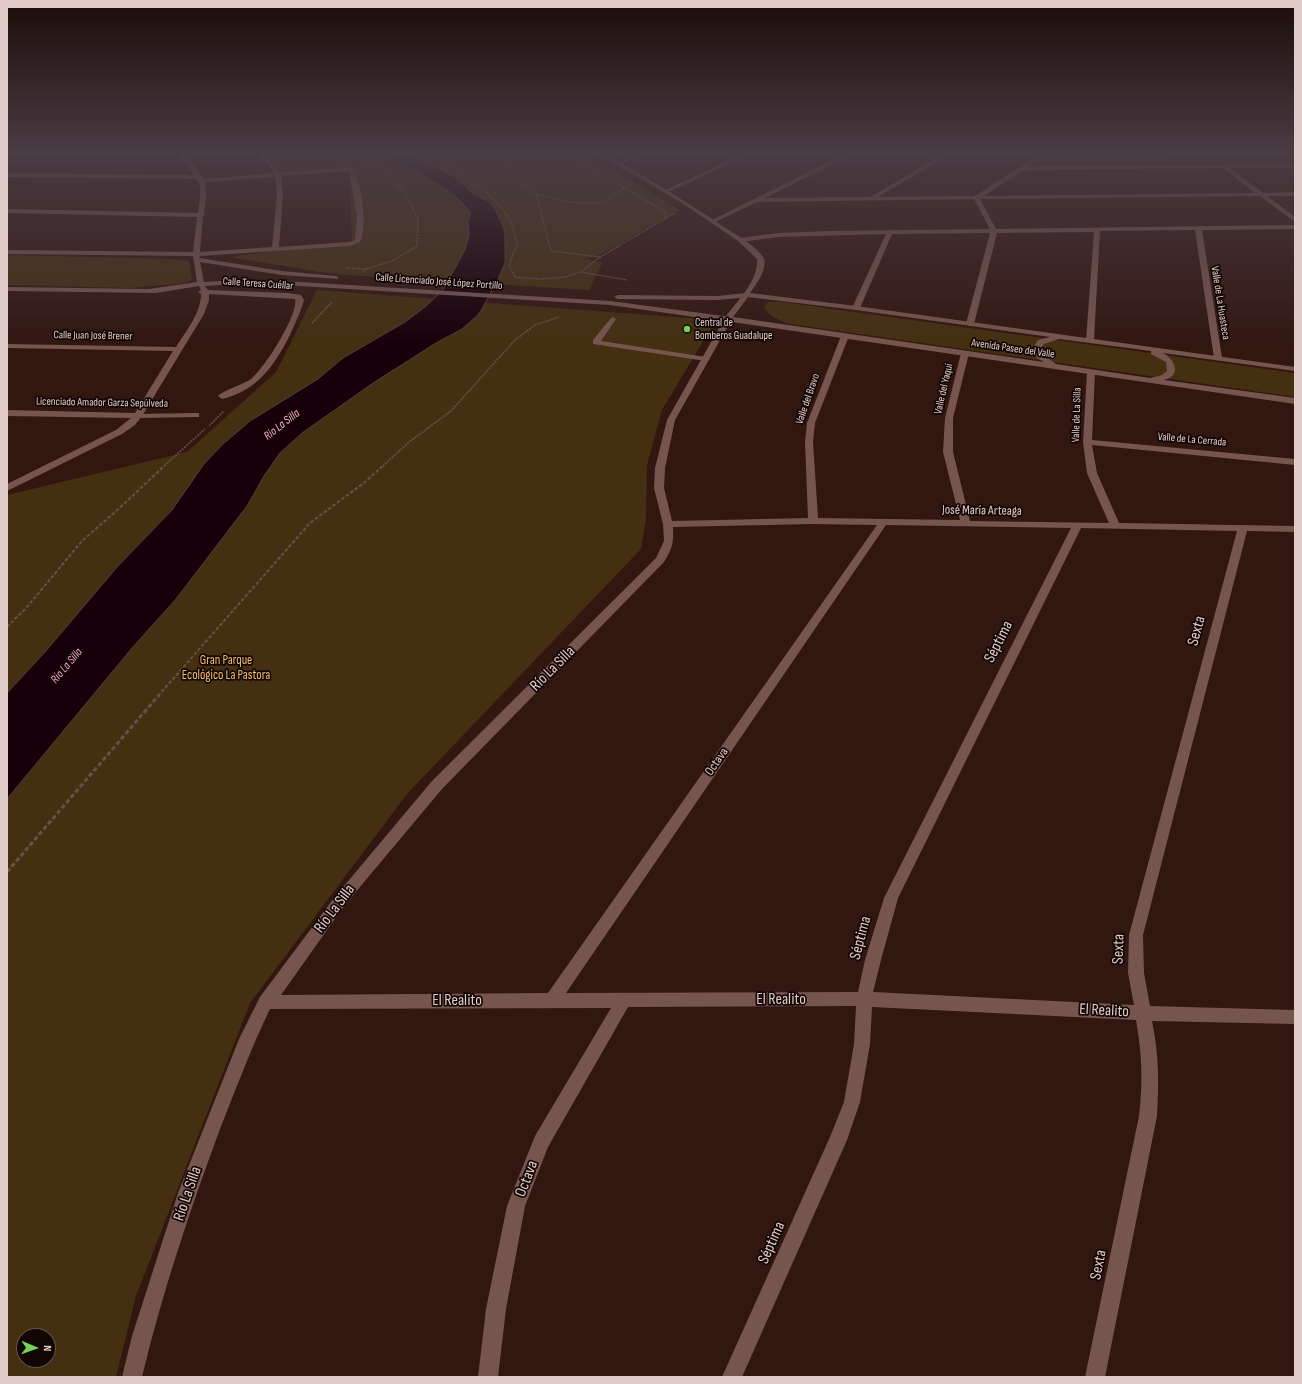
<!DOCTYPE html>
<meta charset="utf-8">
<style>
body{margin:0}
#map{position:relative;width:1302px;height:1384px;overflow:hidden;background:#321711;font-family:"Sofia Sans Condensed",sans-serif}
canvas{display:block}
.frame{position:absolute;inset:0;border:8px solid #e0ccc8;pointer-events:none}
.north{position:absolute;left:16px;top:1328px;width:40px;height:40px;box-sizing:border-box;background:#120604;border:1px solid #645552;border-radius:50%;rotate:92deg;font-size:11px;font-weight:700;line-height:16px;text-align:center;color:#e0ccc8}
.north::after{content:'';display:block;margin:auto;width:14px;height:18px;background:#74d25b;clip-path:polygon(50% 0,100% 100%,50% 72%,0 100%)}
</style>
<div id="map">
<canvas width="1302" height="1384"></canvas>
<div class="frame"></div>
<div class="north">N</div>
</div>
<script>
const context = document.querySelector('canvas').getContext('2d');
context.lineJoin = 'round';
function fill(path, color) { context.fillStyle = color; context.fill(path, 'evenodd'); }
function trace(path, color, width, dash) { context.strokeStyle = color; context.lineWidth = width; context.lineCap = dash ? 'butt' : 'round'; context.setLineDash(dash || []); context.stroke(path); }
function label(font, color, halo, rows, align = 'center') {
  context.font = font + ' "Sofia Sans Condensed",sans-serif'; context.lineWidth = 3.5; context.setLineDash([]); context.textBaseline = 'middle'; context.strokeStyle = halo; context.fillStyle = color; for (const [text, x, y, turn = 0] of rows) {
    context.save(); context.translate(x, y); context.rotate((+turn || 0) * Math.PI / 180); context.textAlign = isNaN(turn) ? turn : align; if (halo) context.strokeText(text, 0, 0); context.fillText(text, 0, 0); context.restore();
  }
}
const green = new Path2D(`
 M259 152H582L680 210 595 257 584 258 602 263 589 290 332 274 230 257 352 241 349 171 278 175Z
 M1052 152H1161L1174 164 1047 166 1038 163Z
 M7 255 173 259 189 261 192 280 185 283 130 288 7 285Z
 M317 290 716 320 662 410 647 465 646 519 641 549 407 794 250 1003 136 1296 116 1377H7V495L187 452 276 372ZM24 1336H48V1360H24Z
 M769 302H782L1295 373V397L790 324C782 322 766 315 764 306Z`);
const water = new Path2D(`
 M368 152H402L413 157 455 177 472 193 488 201 495 209 503 226 505 234V263L499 277 482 309 478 315 462 329 436 343 373 383 302 433 280 453 264 476 247 506 176 599 132 648 7 799V693L45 652 118 566 172 510 204 464 222 445 250 421 318 379 343 358 405 322 425 307 443 290 465 250 469 235 468 222 471 213C446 181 405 166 368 152Z`);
const pathFar2 = new Path2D(`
 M426 152C454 170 495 192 511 222 514 230 515 238 518 246L514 251 509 266 515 277 539 279 566 277 580 272 627 280
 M497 152 514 176 536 194 551 251 600 257
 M565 152 665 212 666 219
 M363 160 383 168 407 196 418 219 417 246 392 261 366 269
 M536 194C566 201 599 214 624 187
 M346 268 366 269 363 272
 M581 272 600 257 675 213
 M312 323 332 302
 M209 426 224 411
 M164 466 205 429
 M383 466 409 442 451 411 515 340 535 325 559 317`);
const pathFar1 = new Path2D(`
 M7 627 27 607 82 541 124 504 165 465
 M158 696 310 523 365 482 384 465`);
const path = new Path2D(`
 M7 872 159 695`);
const lane = new Path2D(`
 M613 317 616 319 601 341 706 357 710 359 706 361 593 344V340L611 318Z
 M196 413H199V417L138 418 134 416 138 414Z`);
const street = new Path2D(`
 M177 152H183L204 179 274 173 257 152H263L279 173 349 167 354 169C361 186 368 225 360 242L350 246 200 256 199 258 282 271 336 276 338 277V279L282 275 200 262 204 282 237 280 300 282 610 301 731 317 732 319 675 420 665 468 664 488 672 521 808 518 805 442 807 423 841 336 845 334 849 336 815 423 813 442 818 518 960 520 943 452 945 418 961 353 965 351 969 353 953 418V452L970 521 1109 523 1087 473 1083 442 1087 372 1091 370 1095 372 1092 440 1295 459V465L1092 445 1097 473 1119 523 1295 526V532L1247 531 1143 935 1144 973 1150 1006 1295 1010V1024L1152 1021C1159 1055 1159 1082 1157 1116L1105 1377H1085L1139 1116C1143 1081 1142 1055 1136 1020L872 1007 870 1044 860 1102 847 1140 742 1377H722L830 1137 844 1102 854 1044 856 1006 628 1007 548 1147 525 1206 506 1309 498 1377H478L486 1309 507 1206 535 1136 611 1008 270 1009C251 1048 236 1089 220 1129 190 1210 162 1293 142 1377H122L132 1336 178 1193 239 1039 260 997 334 898 432 781 656 558 664 541 663 524 654 488 655 468 667 420 723 321 610 305 300 286 237 284 205 286 208 290 288 293 301 295 304 300C301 312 295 323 290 335 274 366 258 390 222 399L218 396C224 390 242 385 251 379 264 369 299 314 295 299L209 294V300L204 314 142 416 135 425 122 434 7 491V484L116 430 131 418 7 416V410L135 413 173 351 7 348V344L176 347C186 331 201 313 201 294L198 292 201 290 199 286 156 293 7 291V287L149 289 197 282 193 256 7 254V250L193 252 197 217 7 213V209L198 213C199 203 203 188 197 179L7 177V173L195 175ZM349 171 357 216 355 240 349 242 279 247 283 195 281 176ZM275 177 277 195 272 247 200 252 203 216 205 215 204 214 206 197 205 182ZM813 524 877 525 548 993 281 995 344 906 442 789 664 562C672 549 674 543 673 527ZM886 525 1071 528 884 898 865 960 858 992 566 993ZM1081 528 1237 531 1129 935 1128 973 1134 1005 873 992 881 960 898 898Z
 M641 152H649L620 165 615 164Z
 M747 152H755L668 192 663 191Z
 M849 152H857L765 198 870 197 947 152H954L878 197 975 196 1043 152H1050L1029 166 1295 164V168H1230L1263 193 1295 192V196H1267L1295 217V222L1260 196 980 199 996 229 1295 225V229L1202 230 1222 358 1218 360 1214 358 1195 230 1100 231 1094 340 1090 342 1086 340 1094 232 997 233 974 324 970 326 966 324 990 233 892 234 860 308 856 310 852 308 886 234 778 237 740 242 737 240 740 238 778 233 830 231 990 229 974 199 757 202 715 222 710 221ZM1223 168 1255 193 984 196 1024 170Z
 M746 293 750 295 749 297 717 300 618 299 614 297 618 295 717 296Z`);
const secondary = new Path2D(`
 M595 152H602C645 177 687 201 727 229 736 234 758 248 763 257 769 267 756 285 750 293L856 306 1295 367V371L1163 353C1175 359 1182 376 1164 380L1295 398V404L725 321 724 319C736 302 759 281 757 259L738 241 682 203ZM748 297 856 310 1050 337 1038 340 1033 348 1037 358 1044 362 733 317ZM1059 339 1151 351V354L1166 362 1167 371 1162 375 1150 378 1056 364 1044 355 1041 348 1044 344Z`);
const markers = [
 [687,329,4,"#74d25b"]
];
const farStreetnames = [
 ["Calle Licenciado José López Portillo",439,282,4],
 ["Calle Teresa Cuéllar",258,284,4],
 ["Valle de La Huasteca",1220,303,81],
 ["Calle Juan José Brener",93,336,1],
 ["Avenida Paseo del Valle",1013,349,8],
 ["Valle del Yaqui",944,389,-77],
 ["Valle del Bravo",808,399,-71],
 ["Licenciado Amador Garza Sepúlveda",102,403,1],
 ["Valle de La Silla",1077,415,-88],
 ["Valle de La Cerrada",1192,440,5]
];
const farPoinames = [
 ["Central de",695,323],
 ["Bomberos Guadalupe",695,336]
];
const farWaternames = [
 ["Río La Silla",282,425,-38],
 ["Río La Silla",67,666,-50]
];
const streetNames = [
 ["José María Arteaga",982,511,1],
 ["Octava",717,762,-55]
];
const parkNames = [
 ["Gran Parque",226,661],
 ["Ecológico La Pastora",226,676]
];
const nearStreetnames = [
 ["Sexta",1197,631,-75],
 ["Séptima",999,642,-63],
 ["Río La Silla",553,669,-45],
 ["Río La Silla",335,909,-53],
 ["Séptima",861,938,-75],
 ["Sexta",1119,949,-88],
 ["El Realito",781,1000],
 ["El Realito",457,1001],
 ["El Realito",1104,1011,3],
 ["Octava",527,1179,-69],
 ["Río La Silla",188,1194,-71],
 ["Séptima",772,1243,-66],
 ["Sexta",1099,1265,-79]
];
fill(green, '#442f10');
fill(water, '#17000a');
trace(water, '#533d43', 1);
trace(pathFar2, '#69504b', 1.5, [2, 1]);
trace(pathFar1, '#69504b', 2, [3.5, 2]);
trace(path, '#69504b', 3, [4.5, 2.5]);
fill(lane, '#76554e');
fill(street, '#76554e');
fill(secondary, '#76554e');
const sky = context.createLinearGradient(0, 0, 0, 346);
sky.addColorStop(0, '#1c0d09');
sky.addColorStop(0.44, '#493c43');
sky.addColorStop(1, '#493c4300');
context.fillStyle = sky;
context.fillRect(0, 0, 1302, 346);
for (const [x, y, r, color] of markers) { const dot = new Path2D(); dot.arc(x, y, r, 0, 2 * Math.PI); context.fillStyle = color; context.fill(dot); trace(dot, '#120604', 1.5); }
label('11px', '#e0ccc8', '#120604', farStreetnames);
label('11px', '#e0ccc8', '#120604', farPoinames, 'left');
label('italic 12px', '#f6abcf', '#120604', farWaternames);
label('13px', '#e0ccc8', '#120604', streetNames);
label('13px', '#f8bd68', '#120604', parkNames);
label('16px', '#e0ccc8', '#120604', nearStreetnames);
</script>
